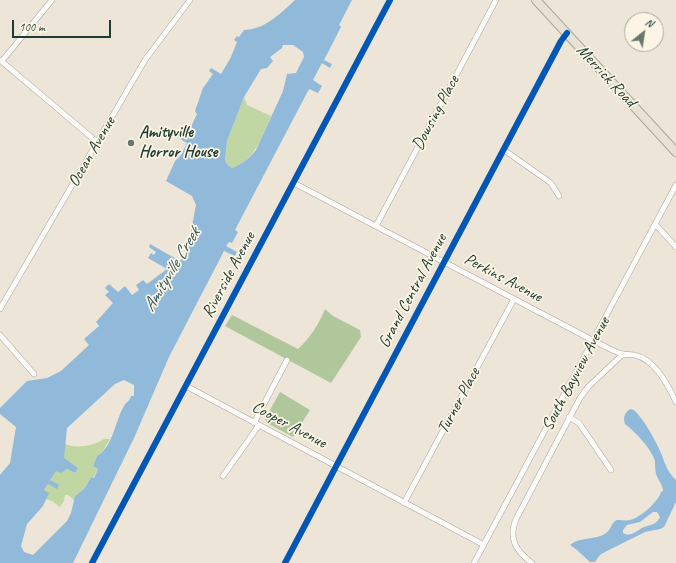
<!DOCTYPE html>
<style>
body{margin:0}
#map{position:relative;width:676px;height:563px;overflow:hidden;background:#ede5d7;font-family:Caveat,sans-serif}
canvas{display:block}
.north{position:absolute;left:624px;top:12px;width:40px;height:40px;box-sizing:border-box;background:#fcf5e5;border:1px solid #a4ab9e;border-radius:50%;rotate:30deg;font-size:11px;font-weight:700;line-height:16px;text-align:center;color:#1f3d34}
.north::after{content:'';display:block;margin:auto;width:14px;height:18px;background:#67786d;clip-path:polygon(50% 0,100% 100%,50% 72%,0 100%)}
.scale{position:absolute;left:12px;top:20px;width:99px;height:18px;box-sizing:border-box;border:2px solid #1f3d34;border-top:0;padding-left:5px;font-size:12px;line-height:14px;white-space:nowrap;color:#1f3d34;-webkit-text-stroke:3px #fcf5e5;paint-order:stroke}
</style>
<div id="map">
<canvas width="676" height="563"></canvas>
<div class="north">N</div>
<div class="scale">100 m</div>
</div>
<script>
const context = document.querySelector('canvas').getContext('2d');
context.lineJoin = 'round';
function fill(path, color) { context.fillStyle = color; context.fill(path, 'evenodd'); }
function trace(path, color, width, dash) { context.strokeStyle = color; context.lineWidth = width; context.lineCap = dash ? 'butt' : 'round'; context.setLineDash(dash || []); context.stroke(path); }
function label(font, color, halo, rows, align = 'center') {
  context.font = font + ' Caveat,sans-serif'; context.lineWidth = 3.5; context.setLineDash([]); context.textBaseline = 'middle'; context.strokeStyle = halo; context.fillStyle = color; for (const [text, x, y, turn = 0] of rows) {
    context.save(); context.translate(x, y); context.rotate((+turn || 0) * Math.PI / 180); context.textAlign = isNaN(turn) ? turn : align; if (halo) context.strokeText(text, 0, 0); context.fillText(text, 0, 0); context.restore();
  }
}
const green = new Path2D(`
 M244 97 247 105 271 116C262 136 255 161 232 168L228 165 225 161 227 141Z
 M104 439H110L102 452 97 456 93 466 98 469 93 478 91 477 85 488 75 496 74 500 68 495H65L64 501 60 507 52 501 46 499 48 493 44 491 48 484 57 488 50 480 56 470 67 469 75 473 78 468 63 458 65 444C76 449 93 446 104 439Z`);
const forest = new Path2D(`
 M325 309 333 316 360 330 361 337 331 383 225 326 232 315 298 349C310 338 319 324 325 309Z
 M280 392 310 410 293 437 267 423 265 419Z`);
const water = new Path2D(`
 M295 0H352L339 25 341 27 324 60 332 64 330 68 322 63 313 80 322 86 318 93 309 89 235 230 238 232 232 243 229 242 226 246 237 252 235 256 224 251 169 357 134 438 73 563H0V475L10 463 16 427 0 414V408L27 381 47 378 61 371 89 345 84 339 99 326 96 322 113 303 105 295 109 292 105 288 109 284 118 292 125 286 132 295 139 290 136 285 143 280 147 284 167 269 148 258 151 253 154 255 156 252 149 247 150 244 180 261 188 247 196 205 192 196 166 181 175 161 181 155 187 143 177 137 179 132 190 138 192 135 188 133 197 114 195 111 203 88 213 74 209 71 211 68 221 74 231 57 237 42 234 40 237 36 239 37 244 30C264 30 281 13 295 0ZM283 45H293L303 52 304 57 296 73 287 74 283 91 256 150C250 158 241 165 232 168L228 165 225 161 227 141 244 97 261 69 267 68 273 61 270 57 282 48ZM124 380 134 385V396H131C130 401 126 402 124 406 115 421 113 447 97 456L93 466 98 469 94 478 91 477 85 488 75 496 71 513 67 521 33 555 24 552 21 546 27 524 43 506 49 493 44 490 48 484 57 489 59 485 50 480 56 471 61 473 67 469 75 473 78 468 64 458 67 428 115 384Z
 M630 409 634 410C646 422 654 438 661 453 666 465 666 470 676 480V502L664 527 660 529 645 532 605 552 600 555 595 562H590L577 550 570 545C579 537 592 540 603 535 612 531 610 523 617 520 622 520 626 521 630 520 640 518 659 501 661 492L663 491C663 485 658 480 656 474 655 469 655 465 655 461 652 449 634 431 625 424 623 418 624 413 630 409ZM653 512H657L660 517C657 524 651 525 644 527 637 530 631 538 623 533V530L627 525 640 522Z`);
const minor = new Path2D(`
 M0 60 97 142
 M2 61 52 0
 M504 150 551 183 559 196
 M294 183 594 341C603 345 612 351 622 354 626 355 630 354 634 355 655 359 668 385 676 402
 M656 225 676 247
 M376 226 496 0
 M0 309 145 60 190 0
 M0 335 34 374
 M186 386 484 545
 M569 417 579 423 611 470
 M254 423 287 360
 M223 476 259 425
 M404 503 514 299
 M92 563 390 0
 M285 563 561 41 567 33
 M474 563 676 185
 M532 563C516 551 508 539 516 519L580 398 588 387 623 354`);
const primary = new Path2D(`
 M536 0 676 152`);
const cycleway = new Path2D(`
 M92 563 390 0
 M285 563 561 41 567 33`);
const markers = [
 [131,143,4,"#67786d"]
];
const streetNames = [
 ["Merrick Road",606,76,47],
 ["Dowsing Place",436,113,-62],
 ["Ocean Avenue",92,152,-60],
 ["Riverside Avenue",229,275,-62],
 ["Perkins Avenue",503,278,28],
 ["Grand Central Avenue",413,291,-62],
 ["South Bayview Avenue",576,374,-62],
 ["Turner Place",459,401,-62],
 ["Cooper Avenue",289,425,28]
];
const poiNames = [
 ["Amityville",139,133],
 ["Horror House",139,153]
];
const waterNames = [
 ["Amityville Creek",172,270,-59]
];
fill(green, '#c0d7a3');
fill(forest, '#afc79a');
fill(water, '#91bada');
trace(minor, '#a8a69e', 6);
trace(primary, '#a8a69e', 10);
trace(minor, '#fcfbf9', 5);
trace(primary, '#e7e2d4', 8);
trace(cycleway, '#0057b8', 6);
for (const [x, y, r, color] of markers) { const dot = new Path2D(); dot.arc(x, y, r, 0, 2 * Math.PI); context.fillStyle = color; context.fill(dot); trace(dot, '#fcf5e5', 1.5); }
label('17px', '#1f3d34', '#fcf5e5', streetNames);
label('bold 17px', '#1f3d34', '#fcf5e5', poiNames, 'left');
label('italic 18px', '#365d66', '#fcf5e5', waterNames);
</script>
